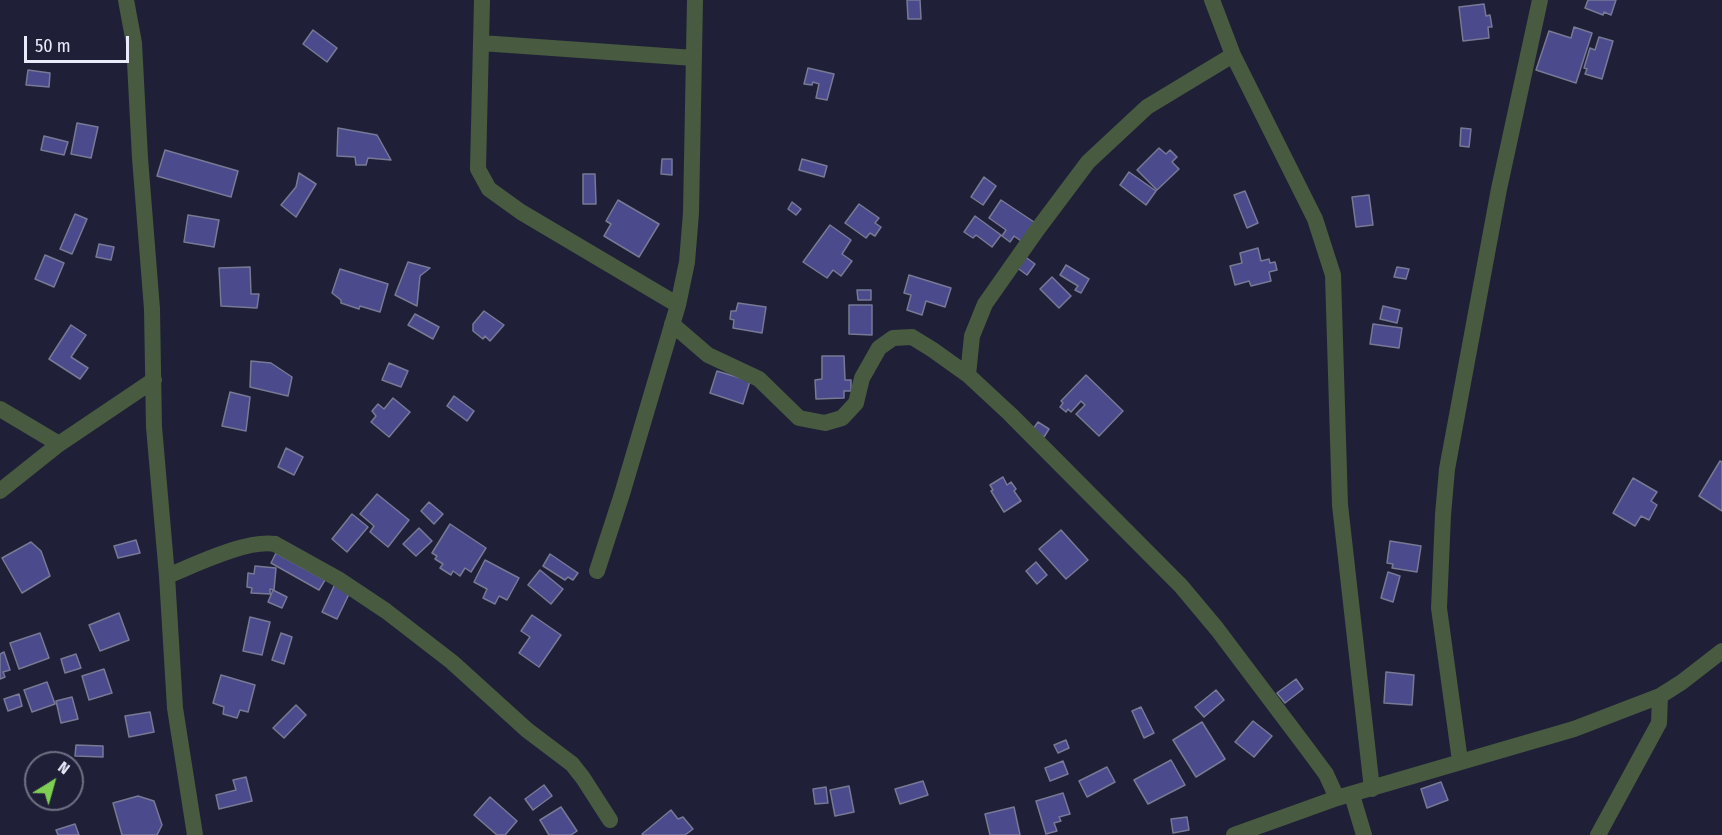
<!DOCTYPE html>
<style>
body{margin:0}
#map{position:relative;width:1722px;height:835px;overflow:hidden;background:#1f2037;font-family:"Fira Sans Condensed",sans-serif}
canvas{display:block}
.north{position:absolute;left:24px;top:751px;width:60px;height:60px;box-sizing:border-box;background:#1f2037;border:2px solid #707185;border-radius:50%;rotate:37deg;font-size:16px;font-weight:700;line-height:24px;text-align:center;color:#e9eafa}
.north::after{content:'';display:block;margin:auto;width:21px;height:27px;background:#7fd052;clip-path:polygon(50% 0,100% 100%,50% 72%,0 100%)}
.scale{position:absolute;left:24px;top:36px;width:105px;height:27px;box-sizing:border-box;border:3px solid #e9eafa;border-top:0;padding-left:8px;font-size:18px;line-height:21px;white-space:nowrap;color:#e9eafa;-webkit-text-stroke:4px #1f2037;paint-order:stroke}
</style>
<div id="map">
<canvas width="1722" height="835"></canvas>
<div class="north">N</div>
<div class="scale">50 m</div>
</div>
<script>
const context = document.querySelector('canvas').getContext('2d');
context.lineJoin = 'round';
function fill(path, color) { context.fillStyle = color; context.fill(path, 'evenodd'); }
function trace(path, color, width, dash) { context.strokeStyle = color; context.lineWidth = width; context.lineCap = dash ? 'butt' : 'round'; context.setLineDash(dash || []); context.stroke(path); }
const building = new Path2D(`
 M907 0H920L921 19H908Z
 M1588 0H1616L1611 15 1604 12 1603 15 1585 8Z
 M1484 4 1486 16 1490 15 1492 27H1488L1489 38 1463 41 1459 7Z
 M1574 27 1592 33 1576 83 1536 70 1549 31 1571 38Z
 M313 30 337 48 327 62 303 44Z
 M1599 37 1613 41 1602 79 1585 74 1587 69 1584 68 1590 48 1595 50Z
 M808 68 834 74 827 100 816 98 819 84 813 82 812 85 804 84Z
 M28 70 50 73 49 87 26 85Z
 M77 123 98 127 91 158 71 154Z
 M338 128 377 135 391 160 368 158 366 165H356L355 157 337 156Z
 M1461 128 1471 129 1469 147 1460 146Z
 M44 136 68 142 64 155 41 150Z
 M1159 148 1166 154 1170 150 1177 157 1172 162 1179 169 1157 190 1137 170Z
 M165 150 238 171 231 197 157 176Z
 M662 159H672V175L661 174Z
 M802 159 827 166 824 177 799 170Z
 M1129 172 1156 191 1146 205 1120 185Z
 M299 173 316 184 296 217 281 205 296 187Z
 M583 174H595L596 204H583Z
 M984 177 996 186 983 205 971 197Z
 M1245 191 1258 223 1247 228 1234 195Z
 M1369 195 1373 225 1356 227 1352 197Z
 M618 200 659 224 639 257 604 236 611 224 606 221Z
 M1001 200 1037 224 1024 243 1014 236 1010 242 1002 236 1006 230 989 218Z
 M792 202 801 209 796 215 788 209Z
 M859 204 879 218 875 223 881 227 875 236 870 233 866 238 845 223Z
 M75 214 87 219 72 254 60 249Z
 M188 215 219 220 214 247 184 242Z
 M975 216 1001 235 992 247 976 235 973 238 964 232Z
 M830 225 851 240 842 254 852 261 841 276 833 270 827 278 803 262Z
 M99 244 114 247 111 260 96 257Z
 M1258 248 1261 261 1269 259 1270 263 1275 262 1277 270 1269 272 1271 281 1251 286 1249 281 1235 285 1230 266 1242 263 1240 253Z
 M45 255 64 263 54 287 35 279Z
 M1024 256 1035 264 1027 275 1016 267Z
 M408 262 430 268 420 276 417 306 395 295Z
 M1066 265 1089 279 1081 293 1075 290 1078 286 1060 275Z
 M250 267 251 294H259L257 308 221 306 219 268Z
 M1397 267 1409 269 1406 279 1394 277Z
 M340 269 388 284 380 312 360 306 359 309 341 303V300L332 293Z
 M909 275 951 288 945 307 926 301 922 315 907 310 911 295 904 293Z
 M1052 277 1071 296 1059 308 1040 289Z
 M857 290H871V300H858Z
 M738 303 766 307 762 333 733 328 734 320 730 319 731 311H736Z
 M849 305H872V335L849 334Z
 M1383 306 1400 310 1397 323 1380 319Z
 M484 311 504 325 490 341 485 336 483 339 473 331V324Z
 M415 314 439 327 433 339 408 325Z
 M1373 324 1402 328 1399 348 1370 344Z
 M71 325 86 335 71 357 88 368 80 379 49 359Z
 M822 356H844L845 380H851V391H844V398L816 399 815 380 822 379Z
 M251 361 271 363 292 377 288 396 250 387Z
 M389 363 408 371 401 387 382 380Z
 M717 371 750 381 743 404 710 393Z
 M1086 375 1123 411 1099 436 1076 414 1085 405 1081 401 1071 412 1068 409 1066 412 1060 407 1063 403 1061 401Z
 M230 392 250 397 246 431 222 426Z
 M454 396 474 411 467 421 447 406Z
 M393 398 410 412 389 437 371 422 376 416 372 411 378 404 384 409Z
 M1038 422 1049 429 1044 437 1033 429Z
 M286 448 303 457 294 475 278 467Z
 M1720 461 1722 462V511L1699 496Z
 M1003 477 1007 485 1011 482 1016 489 1014 491 1021 501 1004 512 991 491 993 490 990 485Z
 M1633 478 1657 492 1651 501 1657 505 1649 520 1641 516 1635 526 1613 513Z
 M377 494 409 520 388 547 370 532 374 526 360 514Z
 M429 502 443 514 434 524 421 511Z
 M352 514 368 527 347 552 332 539Z
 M450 524 486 548 471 572 465 568 460 576 453 571 451 575 440 568 443 564 435 559 437 556 432 553Z
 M419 528 432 541 416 556 403 544Z
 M1061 530 1088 560 1066 579 1039 549Z
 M136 540 140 553 118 558 114 546Z
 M1390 541 1421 546 1417 572 1392 568 1393 564 1387 563Z
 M31 542 41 551 50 576 22 593 2 558Z
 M276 553 325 580 319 590 271 563Z
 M550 554 578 573 573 580 568 577 565 580 543 566Z
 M485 560 519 578 507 600 499 596 495 604 483 598 487 589 474 582Z
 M1036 562 1047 575 1037 584 1026 571Z
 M255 566 276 568 274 590 270 589V594L251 593 252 588 247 587 248 573 254 574Z
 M540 570 563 589 551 604 528 585Z
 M1388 572 1400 576 1393 602 1381 598Z
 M335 584 350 592 337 619 322 612Z
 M273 590 287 597 282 608 268 602Z
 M119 613 129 640 100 651 89 625Z
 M532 615 561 635 539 667 519 653 530 637 521 631Z
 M250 617 270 622 262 655 243 651Z
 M40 633 49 658 19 669 10 643Z
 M281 633 292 637 284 664 272 660Z
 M4 652 10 670 3 672 5 677 0 679V654Z
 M76 654 81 668 65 673 61 659Z
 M104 669 112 693 89 700 82 676Z
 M1386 672 1414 675 1412 705 1384 703Z
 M221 675 255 685 248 712 240 710 237 718 223 714 224 707 213 703Z
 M1296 679 1303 689 1285 703 1277 693Z
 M47 682 55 704 32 712 24 690Z
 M1216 690 1224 700 1204 717 1195 707Z
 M19 694 22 706 8 711 4 699Z
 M72 697 78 719 61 723 56 701Z
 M296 705 306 715 284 738 273 728Z
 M1141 707 1154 733 1144 738 1132 711Z
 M150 712 154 732 129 737 125 716Z
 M1253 721 1272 736 1254 757 1235 742Z
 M1202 722 1225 759 1196 777 1173 740Z
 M1066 740 1069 748 1058 753 1054 745Z
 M76 745 103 746V757L75 756Z
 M1171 760 1185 785 1148 804 1134 780Z
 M1063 761 1068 774 1050 781 1045 768Z
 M1107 767 1115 782 1087 797 1079 781Z
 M246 777 252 801 219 809 216 795 236 790 233 780Z
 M923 781 928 795 900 804 895 789Z
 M1441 782 1448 800 1427 808 1421 789Z
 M544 785 552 796 533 810 525 799Z
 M849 786 854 812 835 816 830 790Z
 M826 787 828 803 815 804 813 789Z
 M1063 793 1070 814 1059 817 1061 821 1054 823 1057 831 1046 834 1036 801Z
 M138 796 154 801 162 825 157 835H122L113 803Z
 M490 797 517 821 505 835H497L474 815Z
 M561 807 577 831 571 835H549L540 820Z
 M1014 807 1020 835H990L985 814Z
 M671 810 678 819 683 817 693 829 685 835H643L642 834Z
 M1187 817 1189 830 1173 833 1171 819Z
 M75 824 79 835H58L56 830Z`);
const minor = new Path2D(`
 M126 0 134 43 140 158 152 309 154 427 167 576 175 708 195 835
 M482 0 478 169 489 189 521 212 678 305
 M1212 0 1233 55 1315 219 1333 275 1340 505 1372 789
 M481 43 694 58
 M672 324 708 355 759 379 799 418 825 423 842 418 856 403 862 378 879 348 893 338 912 337 933 350 968 375 1010 414 1181 586 1217 629 1306 747 1326 774 1337 798
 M968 375 972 336 985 304 1037 230 1088 162 1147 107 1233 55
 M0 409 59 444
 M0 491 59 444 154 380
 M597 571 622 494 678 305 687 262 691 213 695 0
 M167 576C195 565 247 539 275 544L338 579 386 611 452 662 527 730 572 764 583 778 610 820
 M1460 761 1439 608 1443 515 1447 469 1499 189 1540 0
 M1352 795 1364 835
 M1234 835 1337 798 1574 729 1660 696 1682 682 1722 651
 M1598 835 1659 723 1660 696`);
fill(building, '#4b4a8c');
trace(building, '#777995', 1.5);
trace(minor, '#485a40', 16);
</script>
